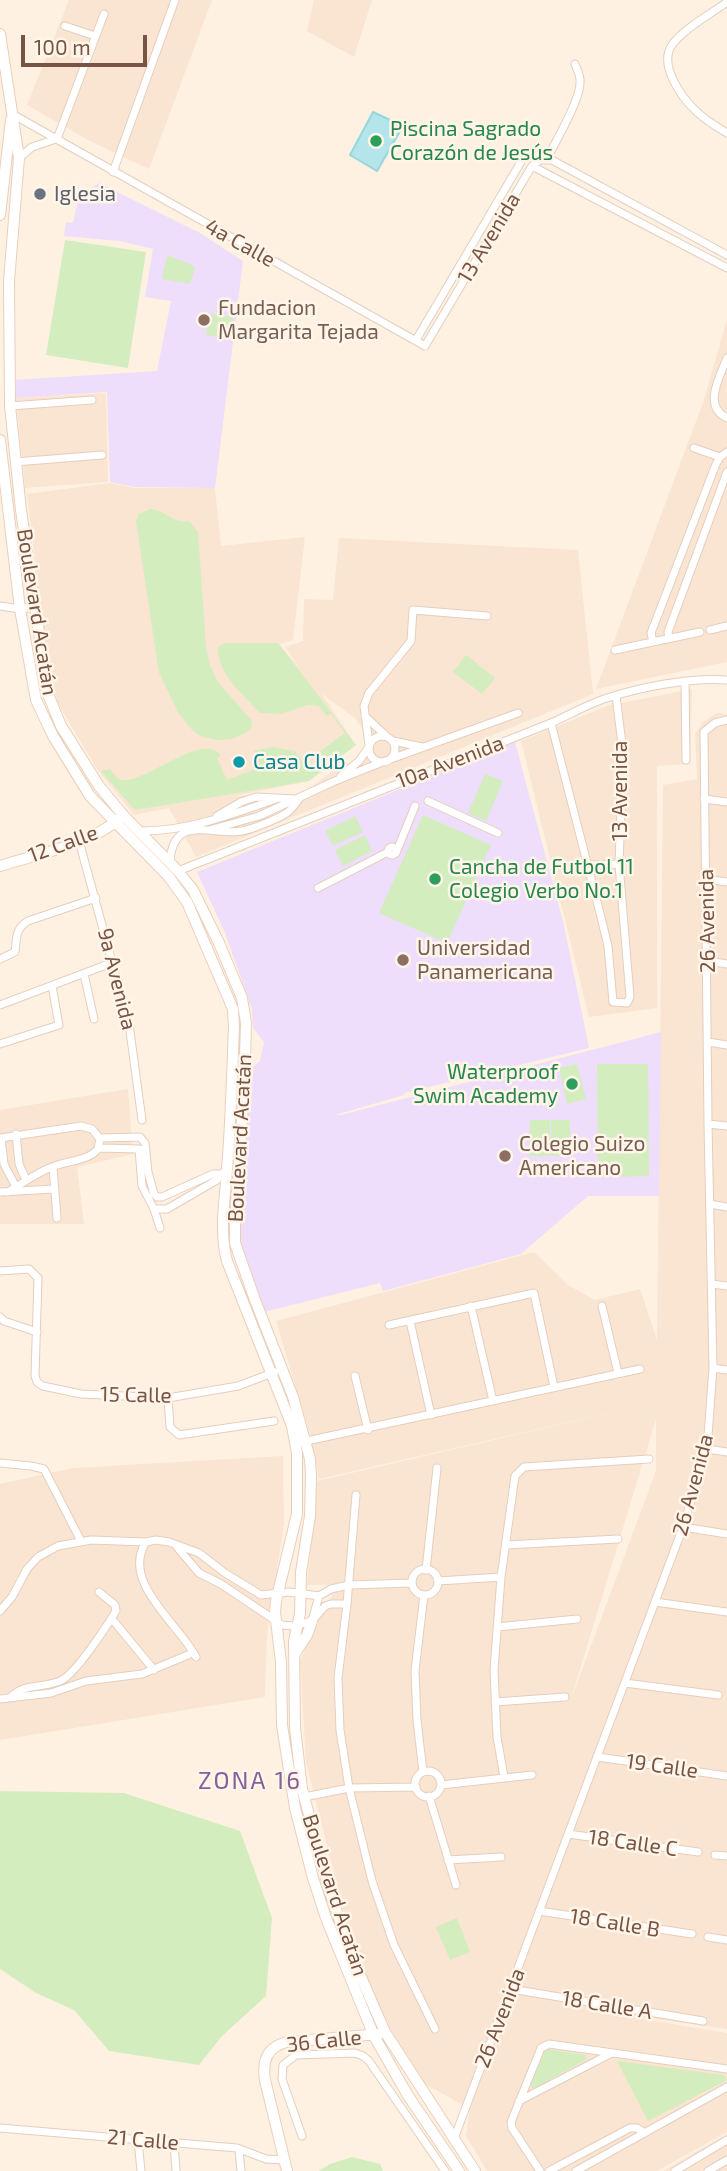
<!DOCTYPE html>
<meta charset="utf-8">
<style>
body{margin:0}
#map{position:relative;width:727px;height:2171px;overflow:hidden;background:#fef1e1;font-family:"Exo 2",sans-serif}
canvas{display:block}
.scale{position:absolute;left:21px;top:35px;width:126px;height:32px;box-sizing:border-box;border:4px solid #785445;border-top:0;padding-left:9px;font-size:21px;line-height:24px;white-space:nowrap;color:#785445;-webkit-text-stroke:5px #fff5e9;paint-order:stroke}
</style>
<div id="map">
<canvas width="727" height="2171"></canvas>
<div class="scale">100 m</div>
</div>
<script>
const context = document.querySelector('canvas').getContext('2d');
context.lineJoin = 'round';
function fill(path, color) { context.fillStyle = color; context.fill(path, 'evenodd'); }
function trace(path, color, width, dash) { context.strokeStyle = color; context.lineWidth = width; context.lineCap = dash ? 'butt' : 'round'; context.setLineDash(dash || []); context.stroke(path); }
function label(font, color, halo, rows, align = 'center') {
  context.font = font + ' "Exo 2",sans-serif'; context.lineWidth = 5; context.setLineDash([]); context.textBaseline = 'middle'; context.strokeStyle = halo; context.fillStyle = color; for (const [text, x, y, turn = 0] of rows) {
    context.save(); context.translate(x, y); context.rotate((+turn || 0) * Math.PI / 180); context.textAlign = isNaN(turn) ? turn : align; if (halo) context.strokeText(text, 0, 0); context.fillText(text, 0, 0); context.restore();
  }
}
const residential = new Path2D(`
 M69 0H212L149 169 90 141 27 105Z
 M314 0H372L354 57 307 31Z
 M727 319V662L596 689 704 400Z
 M106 393 108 482 25 488 16 398Z
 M110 483 134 488H215L221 546 305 537 293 640 279 644 300 669 285 647 303 641 304 599 333 600 339 538 578 550 593 694 196 857 169 808 134 815 97 769 57 702 44 628 27 494ZM321 693 356 719 363 730 366 741 364 752 350 764 333 771 301 794 283 795 264 794 229 797 309 781 356 745Z
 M692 689 690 764 657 766V1008L589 1017 521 741 607 706Z
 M717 713 727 714V2029L572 2007 727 2033V2132L657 2171H487L466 2136 470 2109 425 2084 381 2013 349 1933 306 1762 300 1661 319 1617 327 1611 335 1585H307L317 1481 657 1402 319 1479 310 1434 276 1321 534 1252 568 1285 595 1300 640 1289 657 1340 663 785 697 779 695 734 703 722ZM656 1419V1471L572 1697V1696Z
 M128 1089 133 1154 77 1167 84 1224H0V1110Z
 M283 1456 284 1524 267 1634 265 1697 0 1740V1484L73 1468Z
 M727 2134V2171H663Z`);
const education = new Path2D(`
 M99 183 200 233 243 261 215 488 134 487 110 482 107 392 16 398 14 380 157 371 171 301 145 297 153 249 120 241 64 236 66 222 73 223 79 196Z
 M515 742 563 921 589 1048 404 1093V1095L335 1115H341L661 1032 659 1196H588L521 1254 383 1291 380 1283 260 1313 238 1240 248 1071 260 1061 264 1042 253 1028 252 1009 225 933 197 872Z`);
const green = new Path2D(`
 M65 240 146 252 128 368 46 355Z
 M167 255 192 265 195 268 190 284 162 279Z
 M209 314 233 317 231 338 206 335Z
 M150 509C165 510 173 524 189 521L198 532 206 647 210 665 217 681 252 721 251 728 246 733 231 739 218 740 203 737 193 731 179 714 159 673 136 521 139 514Z
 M226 643H278L356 745 309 781 135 810 101 771 110 769C114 776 119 781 127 780 149 779 206 731 221 756L217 758 227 780 260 767 254 751 272 747 295 751 310 770 323 760 318 753 345 733 331 714 327 716 319 706 308 705 281 714 260 713C244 695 216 673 218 647Z
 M466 655 495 678 482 694 453 672Z
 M485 774 503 781 486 821 468 813Z
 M423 815 491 845 447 943 379 913Z
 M355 816 363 832 333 846 325 831Z
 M365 835 372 851 343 866 335 850Z
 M577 1064 586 1099 567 1104 559 1068Z
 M597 1064H648L649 1176 598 1177Z
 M530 1120H550V1156H529Z
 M551 1120H570V1156H551Z
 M0 1791 124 1793 240 1831 272 1918 266 1996 222 2036 199 2065 109 2051 74 2010 36 1993 0 1969Z
 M457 1918 470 1952 450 1960 436 1927Z
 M546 2049 585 2055 587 2059 535 2088H532L531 2084Z
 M617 2061 724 2075 727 2080 648 2121Z
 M352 2157 380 2164 383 2171H318L330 2164Z`);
const water = new Path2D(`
 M373 112 403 126 377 171 350 155Z`);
const street = new Path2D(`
 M727 2C711 14 683 29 672 45 658 65 682 98 696 111 705 120 717 127 727 133
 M65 26 95 36
 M12 114 425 346 532 166 540 160H552L727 255
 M57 139 104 14
 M19 158 32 147 56 139
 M547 159C555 142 582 98 580 80 580 75 577 69 575 64
 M532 166 727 268
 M113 172 175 0
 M416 340 525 155
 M727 358C720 377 702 406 727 418
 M10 406 92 400
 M694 448 720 457
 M15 462 102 455
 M0 606 20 609 34 607
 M710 630 727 626
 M669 638 668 632 727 472
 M653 642 651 633 716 464 720 457 727 452
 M615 650 700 632
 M685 681 686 760
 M365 716 386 736
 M551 723 601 917 608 946 613 1002 627 1003 630 997 619 864 623 752 616 696
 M369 749a13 13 0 1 1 26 0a13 13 0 1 1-26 0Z
 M393 741 422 747
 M369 745 364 706 369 693 411 641 413 610 487 616
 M388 760 518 713
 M341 776 359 761 368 748
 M704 799 727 802
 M428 801 498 833
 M217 816 241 802 256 797 295 799
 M209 830 259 816 335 781 385 761
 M139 831C185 832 234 814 276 799
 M79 841 129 1024 142 1120
 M388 851a4 4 0 1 1 8 0a4 4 0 1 1-8 0Z
 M396 853 415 806
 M170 862C173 813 211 836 242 831 253 829 280 818 288 812 292 809 296 803 299 799
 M589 865 619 864
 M178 871 551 723C569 715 588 704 607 698 641 687 692 677 727 680
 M706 879 727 882
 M318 888 388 852
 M0 959 15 952C17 937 15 929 28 921L96 898
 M708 961 727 964
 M84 974 94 1019
 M0 1005 114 962
 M708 1042 727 1045
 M0 1044 59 1025 52 986
 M708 1124 727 1126
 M16 1134 19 1164 26 1180
 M0 1138 81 1126 92 1129 100 1139 98 1149C88 1161 66 1161 52 1167 36 1173 23 1183 8 1192
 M1 1138 4 1164 16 1187
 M99 1138 140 1137 145 1143 148 1172 154 1194 157 1197H162L213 1174H220L228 1171
 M99 1148 139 1149 142 1186 154 1209 160 1228
 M53 1167 57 1218
 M0 1192 54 1189
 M710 1204 727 1207
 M154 1209H167L217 1180 220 1174
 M0 1271 29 1269 38 1278 35 1376 37 1382 43 1386 81 1394 168 1398 238 1386 275 1372
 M712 1284 727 1286
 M471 1306 493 1401
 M602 1306 618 1373
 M0 1317 4 1321 37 1332
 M410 1321 431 1415
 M389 1325 534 1293 554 1387
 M713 1368 727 1370
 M355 1376 368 1430
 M168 1398 170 1427 179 1435 274 1421
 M302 1442 640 1369
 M707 1449 727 1452
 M0 1463 31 1466 44 1469 81 1541
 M356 1495 347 1604 338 1678 340 1730 349 1788 372 1881 394 1945 435 2029
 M683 1527 727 1534
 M146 1542C120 1582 180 1625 196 1657
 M506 1545 618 1539
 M177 1547 199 1573 221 1584 282 1625 293 1626 312 1621 325 1606 331 1604H347
 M412 1582a13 13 0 1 1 26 0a13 13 0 1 1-26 0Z
 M426 1570 437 1468
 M438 1581 501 1577
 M655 1602 727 1612
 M0 1611 12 1597 27 1569 38 1557 58 1546 91 1540 146 1542 156 1540 169 1542 199 1553 225 1573 261 1595 289 1592 319 1596 331 1589 349 1585 412 1583
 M313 1617 319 1596
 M112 1619 154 1670
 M497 1627 577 1619
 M625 1683 718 1695
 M11 1697C25 1682 45 1689 62 1680 76 1673 107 1626 116 1611L115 1605 99 1592
 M0 1699 51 1693 86 1681 142 1674 188 1655
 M495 1702 565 1697
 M598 1757 727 1776
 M415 1784a13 13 0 1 1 26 0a13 13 0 1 1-26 0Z
 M423 1772 417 1720 415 1671 424 1595
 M504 1777 497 1737 494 1670 501 1577 515 1476 524 1467 649 1459
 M441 1785 532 1775
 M429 1796 456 1885
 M304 1797 349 1788 416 1787
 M568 1834 698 1852
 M715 1855 727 1856
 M448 1860 501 1857
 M539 1911 692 1934
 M708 1937 727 1940
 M511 1989 703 2021
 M519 2101 612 2053
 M0 2128 237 2148 266 2159 283 2160
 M302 2136 282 2079 283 2065 296 2055 355 2053 363 2056 369 2061 445 2171
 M454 2139 683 1527 707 1449 713 1368 708 1124 704 732 715 723 727 720
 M138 2140 141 2171
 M174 2143 176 2171
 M239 2149 241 2171
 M540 2171 512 2128 511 2122 541 2048 549 2044 727 2069
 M549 2171 630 2128H637L645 2133
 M576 2171 727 2087
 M675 2171 727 2140
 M708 2171 727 2160`);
const secondary = new Path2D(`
 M0 34 19 158 9 281 10 406 21 510 48 694 61 726 99 786 123 815 178 871 193 890 219 943 242 998 246 1023 244 1090 235 1221V1243L255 1300 293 1397 310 1459 311 1476 310 1516 301 1572 300 1614 294 1641 295 1728 302 1789 330 1892 353 1959 385 2032 475 2171
 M0 215 11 120
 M0 440 20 609 36 700 53 736 90 796 169 877 187 902 233 1009 234 1027C232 1074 231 1122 227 1169 225 1201 219 1230 227 1261L292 1426 297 1453V1514L276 1601 275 1612 281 1662 282 1725 295 1808 313 1878 326 1918 374 2036 407 2094 459 2171
 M0 866C37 854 90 845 120 818
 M294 1655 307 1635 312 1621
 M287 2171 265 2080C262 2061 267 2047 287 2042L379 2034`);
const markers = [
 [376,141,7,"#2e9e5b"],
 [40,194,7,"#6b7280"],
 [204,320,7,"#8d6e63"],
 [239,762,7,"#0f9aa8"],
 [435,879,7,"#2e9e5b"],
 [403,960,7,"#8d6e63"],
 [572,1084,7,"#2e9e5b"],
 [505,1156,7,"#8d6e63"]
];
const leisureNames = [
 ["Piscina Sagrado",390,129],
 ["Corazón de Jesús",390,153],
 ["Cancha de Futbol 11",449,867],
 ["Colegio Verbo No.1",449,891],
 ["Waterproof",558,1072,"right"],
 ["Swim Academy",558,1096,"right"]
];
const worshipNames = [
 ["Iglesia",54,194]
];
const streetNames = [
 ["13 Avenida",489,238,-59],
 ["4a Calle",240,243,29],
 ["Boulevard Acatán",37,612,81],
 ["10a Avenida",450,762,-21],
 ["13 Avenida",620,791,-90],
 ["12 Calle",63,844,-20],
 ["26 Avenida",707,921,-91],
 ["9a Avenida",117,979,76],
 ["Boulevard Acatán",240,1138,-87],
 ["15 Calle",136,1395,1],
 ["26 Avenida",693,1485,-75],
 ["19 Calle",662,1766,8],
 ["18 Calle C",633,1843,8],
 ["Boulevard Acatán",335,1895,72],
 ["18 Calle B",615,1923,9],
 ["18 Calle A",607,2005,9],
 ["26 Avenida",500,2018,-69],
 ["36 Calle",324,2041,-6],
 ["21 Calle",143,2140,5]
];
const educationNames = [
 ["Fundacion",218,308],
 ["Margarita Tejada",218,332],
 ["Universidad",417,948],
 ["Panamericana",417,972],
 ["Colegio Suizo",519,1144],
 ["Americano",519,1168]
];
const cultureNames = [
 ["Casa Club",253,762]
];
const quarterNames = [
 ["ZONA 16",250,1781]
];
fill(residential, '#f9e5d1');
fill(education, '#eeddfb');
fill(green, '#d4edbe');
fill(water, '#b3e5ea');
trace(water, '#98d6dd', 2);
trace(street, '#e5cebe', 9);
trace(secondary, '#ebcfbb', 12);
trace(street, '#fff', 7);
trace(secondary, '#fff', 10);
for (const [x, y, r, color] of markers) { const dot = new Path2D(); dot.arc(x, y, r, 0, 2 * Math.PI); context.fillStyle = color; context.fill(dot); trace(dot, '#fff5e9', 2.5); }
label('21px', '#27864d', '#fff5e9', leisureNames, 'left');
label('21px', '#5b616d', '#fff5e9', worshipNames, 'left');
label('21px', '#785445', '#fff5e9', streetNames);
label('21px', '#785e54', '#fff5e9', educationNames, 'left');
label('21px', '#0d838f', '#fff5e9', cultureNames, 'left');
context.letterSpacing = '2px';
label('24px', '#84609c', '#fff5e9', quarterNames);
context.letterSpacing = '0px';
</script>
